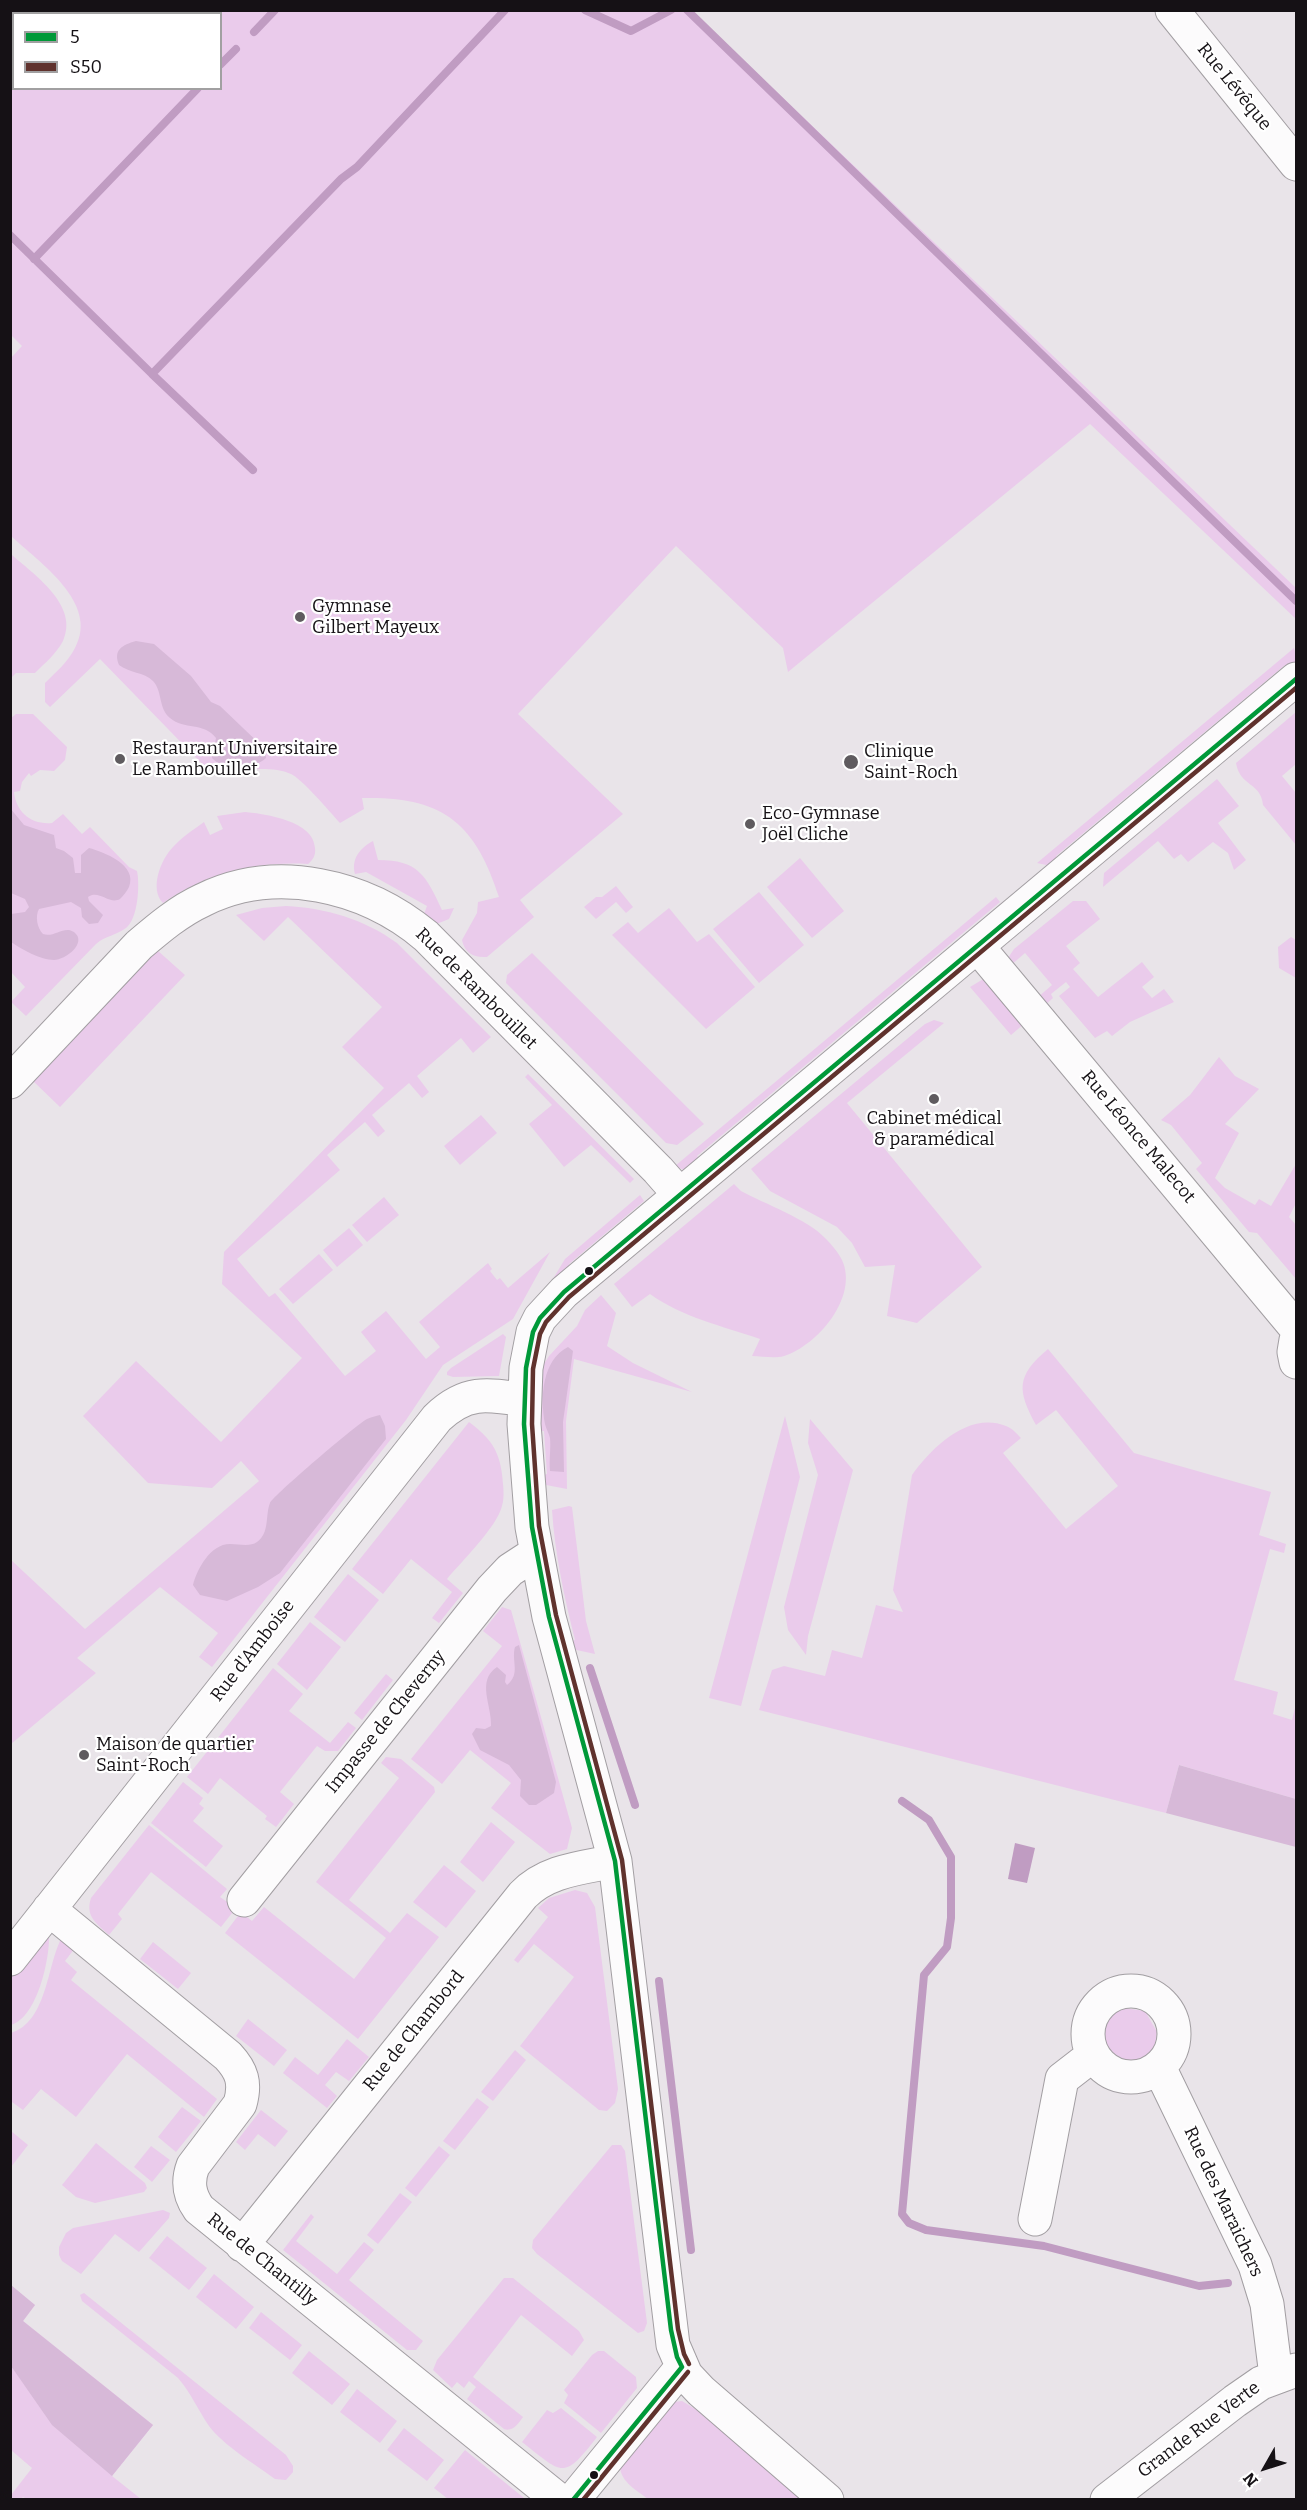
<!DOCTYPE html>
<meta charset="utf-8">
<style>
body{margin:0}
#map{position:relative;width:1307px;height:2510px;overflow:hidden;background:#e9e4e9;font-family:Bitter,serif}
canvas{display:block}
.frame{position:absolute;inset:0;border:12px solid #151115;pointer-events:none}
.legend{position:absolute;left:12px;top:12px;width:210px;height:78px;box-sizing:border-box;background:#fff;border:2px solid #a1a0a1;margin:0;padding:8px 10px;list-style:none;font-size:18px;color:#151115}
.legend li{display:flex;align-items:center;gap:12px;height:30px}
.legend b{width:30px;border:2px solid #a1a0a1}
.north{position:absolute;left:1235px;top:2438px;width:60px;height:60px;-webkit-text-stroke:4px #fff;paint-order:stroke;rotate:231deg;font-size:16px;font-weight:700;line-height:24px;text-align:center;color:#151115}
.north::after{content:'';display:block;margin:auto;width:21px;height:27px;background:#151115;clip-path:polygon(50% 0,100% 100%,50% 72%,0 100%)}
</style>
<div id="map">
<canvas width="1307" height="2510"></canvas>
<div class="frame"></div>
<ul class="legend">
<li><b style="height:8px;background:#009939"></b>5</li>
<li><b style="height:8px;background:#60322d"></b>S50</li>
</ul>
<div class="north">N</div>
</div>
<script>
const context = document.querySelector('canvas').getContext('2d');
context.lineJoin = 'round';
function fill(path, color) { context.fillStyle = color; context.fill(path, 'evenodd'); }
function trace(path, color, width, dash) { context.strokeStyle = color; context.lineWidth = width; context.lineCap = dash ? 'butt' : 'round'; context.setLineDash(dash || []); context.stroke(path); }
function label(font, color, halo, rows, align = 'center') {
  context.font = font + ' Bitter,serif'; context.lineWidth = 4.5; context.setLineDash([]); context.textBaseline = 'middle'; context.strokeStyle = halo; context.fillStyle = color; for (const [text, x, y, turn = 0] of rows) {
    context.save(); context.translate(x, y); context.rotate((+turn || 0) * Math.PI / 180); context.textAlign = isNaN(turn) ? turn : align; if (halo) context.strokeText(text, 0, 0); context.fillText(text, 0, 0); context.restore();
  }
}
const green = new Path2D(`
 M11 11H692L1296 588V619L1090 424 788 672 783 648 676 546 518 714 623 814 520 900 534 917 487 957C473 958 465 953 462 940L477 913 478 902 499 897C475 822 442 796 362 798L364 809 340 823C330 812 302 779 291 774 266 762 221 777 203 765L100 659 50 707 45 702V683C56 672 68 662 75 648 100 603 39 562 11 536V358L22 346 10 334ZM14 14H220V88H14Z
 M11 554C33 574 80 605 63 641 56 654 45 663 35 673H16L11 678Z
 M1294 648 1296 656 1295 665 1289 670 1285 665 1056 856 1060 861 1051 866 1037 863Z
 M1296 712V764L1282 776 1296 793V845L1263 805C1261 782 1240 787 1236 763Z
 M16 714H33L67 747 65 760 54 771 40 770 31 776 29 773 22 782 20 791 14 792C16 812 31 825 52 823L63 814 82 834 90 827 129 867 137 871C140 885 138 919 126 928 117 935 105 936 96 944L26 1016 11 1002 25 987 11 972 10 719Z
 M1217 779 1239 806 1218 823 1246 860 1234 870 1228 853 1213 842 1188 862 1181 854 1174 859 1158 841 1103 887 1104 873Z
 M245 812C266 814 314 821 315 848 316 855 313 860 308 864 255 861 207 873 163 903 149 889 161 859 173 847 182 837 193 830 204 822L210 835 223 829 217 816Z
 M373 841 378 860C418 860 426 875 442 910L454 908 449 919 434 925 424 914 427 906 366 872 355 874C351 859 360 848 373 841Z
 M800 858 844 911 812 938 767 887Z
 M616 886 633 907 626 913 616 902 596 919 584 907 596 897H602Z
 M759 892 804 945 759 983 713 929Z
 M996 897 1000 902 697 1156 702 1162 684 1170 675 1166Z
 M1073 901H1086L1100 919 1066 946 1080 963 1073 969 1098 997 1142 962 1154 977 1142 987 1152 998 1164 989 1174 1002 1130 1022 1112 1036 1107 1031 1095 1038 1059 996 1070 987 1066 982 1051 994 1053 998 1044 1006 1037 998 1052 985 1025 953 1010 966 1006 961 1014 949Z
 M286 906C326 908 364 919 397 943L491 1037 473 1053 461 1038 417 1076 429 1092 422 1098 409 1083 372 1115 385 1131 378 1137 365 1122 327 1155 340 1170 237 1259 269 1297 275 1293 345 1376 376 1351 361 1332 386 1311 426 1359 440 1347 419 1322 488 1263 492 1269 490 1271 497 1280 500 1278 508 1288 550 1252 513 1319 443 1365 406 1420 212 1667 199 1657 218 1633 160 1587 77 1658 96 1673 11 1744 10 1559 85 1629 259 1481 241 1461 212 1488 148 1483 83 1416 136 1361 221 1442 302 1358 222 1284 224 1252 384 1088 342 1047 382 1007 288 917 264 941 236 915 262 908Z
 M669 908 697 942 709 934 755 987 706 1029 612 935 628 922 638 933Z
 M1291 937 1296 940V978L1279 968 1278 947Z
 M157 950 185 975 60 1107 32 1080Z
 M532 953 704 1124 677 1145 666 1143 506 983 507 975Z
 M985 978 1025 1023 1011 1035 970 987Z
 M934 1020 944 1023 847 1103 982 1267 917 1323 887 1316 895 1265 865 1267 852 1243 837 1227 770 1191 751 1169 925 1024Z
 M1219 1057 1235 1076 1259 1089 1225 1124 1239 1133 1215 1178 1225 1188 1255 1205 1259 1199 1271 1206 1296 1164V1203L1289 1217 1296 1225V1279L1257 1233 1249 1232 1196 1169 1202 1163 1171 1125 1161 1120 1190 1095Z
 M528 1074 634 1179 630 1183 591 1145 564 1167 529 1124 552 1105 525 1077Z
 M481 1115 497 1133 460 1165 444 1146Z
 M734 1184 741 1191C763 1203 809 1220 825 1238 831 1244 838 1252 842 1260 859 1297 817 1346 784 1356 774 1359 762 1356 752 1356L760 1339C722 1326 682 1317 650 1294L632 1307 614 1284Z
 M640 1195 644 1201 569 1264 574 1270 548 1287 565 1259Z
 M384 1197 399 1215 367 1242 352 1225Z
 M349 1228 363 1245 337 1267 323 1250Z
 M319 1254 333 1270 293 1304 279 1289Z
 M601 1295 616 1313 607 1346 633 1363 692 1392 574 1359 566 1421 567 1489 541 1484 540 1476 547 1474 544 1431H540L542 1367 549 1356 577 1326 585 1310Z
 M503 1334 506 1337 499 1376 453 1377 447 1375V1372L451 1368Z
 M1048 1349 1134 1453 1271 1492 1259 1535 1286 1544 1284 1553 1270 1549 1234 1680 1278 1692 1273 1714 1292 1720 1296 1704V1799L1179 1765 1166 1813 759 1710 772 1670 784 1666 825 1676 832 1650 862 1658 876 1605 903 1612 893 1590 912 1475C932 1447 969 1411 1006 1426 1012 1428 1017 1434 1021 1438L1003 1453 1066 1529 1118 1486 1056 1410 1036 1425C1017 1390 1016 1376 1048 1349Z
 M785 1416 800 1477 741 1706 709 1698Z
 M810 1419 853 1470 808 1636 806 1655 788 1630 784 1607 818 1475 808 1443Z
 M469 1422C489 1437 499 1449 502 1474 503 1485 505 1496 502 1506 497 1527 461 1562 447 1579L463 1593 439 1623 432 1618 452 1592 411 1559 383 1594 352 1569Z
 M569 1506 572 1507 586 1621 595 1654 572 1649 569 1642 575 1640C564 1596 555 1554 552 1510Z
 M348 1574 379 1600 345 1642 314 1617Z
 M502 1607 511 1610 572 1828 567 1849 550 1854 491 1808 511 1783 470 1750 442 1784 411 1759 502 1646 483 1631Z
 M310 1622 341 1647 307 1690 277 1664Z
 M273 1668 303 1694 289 1711 330 1743 348 1722 356 1728 338 1751H325L317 1746 280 1792 294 1804 276 1827 265 1819 267 1816 220 1778 208 1794 187 1777Z
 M386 1674 393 1680 362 1720 354 1713Z
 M386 1757 401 1759 434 1787 435 1792 349 1900 390 1933 407 1913 439 1937 358 2039 225 1933 241 1912 252 1921 264 1907 354 1979 386 1938 316 1882 399 1778 381 1763Z
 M183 1782 203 1798 199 1804 204 1808 193 1821 223 1846 206 1867 151 1823Z
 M491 1822 515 1842 483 1882 460 1862Z
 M149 1825 227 1889 220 1897 236 1908 221 1927 151 1872 118 1914 122 1919 109 1935C96 1923 85 1916 91 1898Z
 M444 1865 476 1891 446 1928 413 1902Z
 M575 1890 587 1893 595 1907 618 2089 615 2103 607 2111 599 2110 520 2046 574 1977 534 1944 518 1963 514 1960 548 1917 538 1908 549 1898Z
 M49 1935C50 1959 37 2018 11 2025V1979L19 1965Z
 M61 1939 75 1948 65 1961 77 1972 71 1980 217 2099 204 2117 127 2054 76 2117 41 2089 23 2110 12 2102 11 2104V2033C47 2022 47 1966 61 1939Z
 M153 1942 191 1973 178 1989 140 1959Z
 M1124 2008 1145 2011 1157 2032 1154 2051 1136 2062 1116 2058 1103 2041 1108 2017Z
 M248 2019 287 2050 274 2066 236 2036Z
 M347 2039 369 2057 349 2081 336 2072 325 2085 337 2096 327 2108 283 2073 295 2057 318 2075Z
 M515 2050 526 2060 493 2101 481 2092Z
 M477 2098 489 2107 455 2150 443 2141Z
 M182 2107 201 2121 176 2152 158 2137Z
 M261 2110 288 2131 275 2147 258 2134 245 2150 236 2142Z
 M11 2131 28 2145 11 2167Z
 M96 2143 145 2183 147 2188 144 2192 95 2203 76 2197 62 2185Z
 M612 2145H621L625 2151 647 2323 644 2331 638 2333 537 2254 532 2248 533 2240Z
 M151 2146 170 2160 152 2182 134 2167Z
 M439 2146 450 2155 416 2197 405 2188Z
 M400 2193 412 2202 378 2244 367 2235Z
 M163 2210 170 2213 169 2218 139 2252 115 2234 81 2274 62 2261 59 2255V2247L66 2233 73 2228Z
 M311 2214 314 2217 296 2241 337 2274 364 2242 374 2250 349 2280 423 2341 416 2350H407L283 2250Z
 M167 2236 207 2268 189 2290 149 2258Z
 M214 2274 254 2307 236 2329 196 2297Z
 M504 2278H513L579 2331 584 2340 572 2356 521 2315 473 2377 523 2417C518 2424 513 2432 504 2429L467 2399 476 2387 469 2381 464 2388 457 2382 452 2388 433 2370 437 2360Z
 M10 2285 35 2305 23 2321 153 2425 112 2476 141 2499 28 2500 23 2497 21 2499H11V2495L32 2468 11 2450Z
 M84 2293 286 2455 293 2466V2472L286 2480 275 2479C255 2464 224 2446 209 2426 198 2410 191 2393 178 2378L82 2301 80 2295Z
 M261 2312 302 2345 290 2360 249 2328Z
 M309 2351 350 2384 332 2405 292 2373Z
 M598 2351H604L636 2377 637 2388 601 2433 564 2403 568 2395 564 2390 592 2355Z
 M357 2389 397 2421 380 2443 340 2412Z
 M682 2401 702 2413 802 2499H648C638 2491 620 2482 620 2466L674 2402Z
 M561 2408 597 2437C563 2481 563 2474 522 2442L547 2410 553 2413Z
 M404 2428 444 2460 427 2481 387 2450Z
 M465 2450 524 2498 523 2499H448L434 2488Z`);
const forest = new Path2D(`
 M136 641 154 644 191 676 211 702 220 706 265 749 266 758C253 770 224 771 212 758L216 738C204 722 184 730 170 718 158 708 163 692 153 681 144 672 129 673 119 665 113 650 122 645 136 641Z
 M10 808 24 825 54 835 56 848 64 851 73 858 75 873H81V855L89 848C104 852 138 865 129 887 127 891 123 896 120 899 109 905 99 889 88 897L89 901 103 915 98 923 89 924 82 917 81 908 71 902 39 909C35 916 37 928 43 934 54 938 64 925 74 932 88 943 65 960 54 960 41 960 21 949 11 942V914L25 912 29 907 25 899 11 893Z
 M568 1347 573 1351 563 1422 564 1472 550 1471C549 1460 551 1448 550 1438 549 1433 546 1429 545 1424 540 1398 542 1360 568 1347Z
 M380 1415 385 1426 386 1439 280 1573 258 1587 227 1601 200 1595 193 1585C197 1569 211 1543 231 1544 239 1544 250 1547 257 1542 270 1533 265 1515 270 1503 274 1495 356 1425 367 1419 371 1417 376 1416 380 1415Z
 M519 1645 556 1782 554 1793 536 1805H529L520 1796 521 1780 509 1765 480 1750 472 1734 476 1728 485 1729 491 1726C492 1705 476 1681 497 1667L506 1675 505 1682 507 1685C521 1674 511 1661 515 1647Z
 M1179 1765 1296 1799V1847L1166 1813Z
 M11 2285 35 2305 23 2321 153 2425 112 2476 52 2425 11 2366Z`);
const water = new Path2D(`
 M1015 1843 1035 1848 1027 1883 1008 1879Z`);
const stream = new Path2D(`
 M585 10 631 31 671 10
 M687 10 1296 601
 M73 14 76 10
 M254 32 275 10
 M220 65 236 49
 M10 75 14 72
 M10 235 152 374
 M34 259 198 88
 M253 470 152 374 341 179 357 167 505 10
 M590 1668 635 1805
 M902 1801 929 1820 951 1857V1918L947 1947 924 1975 902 2214 909 2223 926 2230 1044 2246 1199 2286 1228 2283
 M659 1981 691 2250`);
const minor = new Path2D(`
 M1172 10 1296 164
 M978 947 1296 1328
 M10 1082 139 945C159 928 179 911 203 900 276 864 365 885 426 936L658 1170 680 1195
 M1296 1340 1294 1352 1296 1362
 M244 1900 492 1589 510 1570 536 1553
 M49 1909 228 2056C242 2071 246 2083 240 2104L193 2166C187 2182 189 2195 199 2209L559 2500
 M10 1959 437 1418C466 1390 487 1394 524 1400
 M1088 2034a43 43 0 1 1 86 0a43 43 0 1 1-86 0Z
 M1159 2067 1255 2265 1267 2304 1276 2376
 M1035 2219 1062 2079 1093 2055
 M242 2245 523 1895C547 1870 582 1868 615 1861
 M573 2500 682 2367
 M827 2500 701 2391 686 2375 673 2345 615 1861 549 1617 532 1527 524 1424 526 1368 533 1332 540 1318 564 1292 1296 679
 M1107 2500 1235 2401 1261 2383 1296 2370`);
const bus1 = new Path2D(`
 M682 2367 677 2357 671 2330 615 1861 549 1617 532 1527 524 1424 526 1368 533 1332 540 1318 564 1292 1296 679
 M573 2500 682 2367`);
const bus2 = new Path2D(`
 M689 2364 684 2354 678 2329 622 1860 556 1615 539 1526 532 1424 533 1369 540 1334 546 1322 569 1297 1296 688
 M583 2500 688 2372`);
const markers = [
 [300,617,6,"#5f5b5f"],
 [120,759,6,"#5f5b5f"],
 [851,762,8,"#5f5b5f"],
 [750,824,6,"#5f5b5f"],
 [934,1099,6,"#5f5b5f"],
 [589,1271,5,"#151115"],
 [84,1755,6,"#5f5b5f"],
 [594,2475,5,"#151115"]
];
const streetNames = [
 ["Rue Lévêque",1234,87,51],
 ["Rue de Rambouillet",476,989,45],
 ["Rue Léonce Malecot",1138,1137,50],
 ["Rue d'Amboise",253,1651,-52],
 ["Impasse de Cheverny",386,1722,-51],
 ["Rue de Chambord",414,2031,-51],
 ["Rue des Maraichers",1223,2202,65],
 ["Rue de Chantilly",262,2260,39],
 ["Grande Rue Verte",1199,2430,-37]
];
const poiNames = [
 ["Gymnase",312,607],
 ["Gilbert Mayeux",312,628],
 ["Restaurant Universitaire",132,749],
 ["Le Rambouillet",132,770],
 ["Clinique",864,752],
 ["Saint-Roch",864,773],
 ["Eco-Gymnase",762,814],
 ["Joël Cliche",762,835],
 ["Cabinet médical",934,1119,"center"],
 ["& paramédical",934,1140,"center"],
 ["Maison de quartier",96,1745],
 ["Saint-Roch",96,1766]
];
fill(green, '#eacbeb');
fill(forest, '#d7b9d8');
fill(water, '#c09cc2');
trace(stream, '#c09cc2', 8);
trace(minor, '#a29ea2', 35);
trace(minor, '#fcfbfc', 33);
trace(bus1, '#009939', 4.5);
trace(bus2, '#60322d', 4.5);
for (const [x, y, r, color] of markers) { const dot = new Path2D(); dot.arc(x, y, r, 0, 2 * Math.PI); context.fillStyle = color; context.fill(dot); trace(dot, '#fff', 2); }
label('18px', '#151115', '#fff', streetNames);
label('18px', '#151115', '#fff', poiNames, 'left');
</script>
